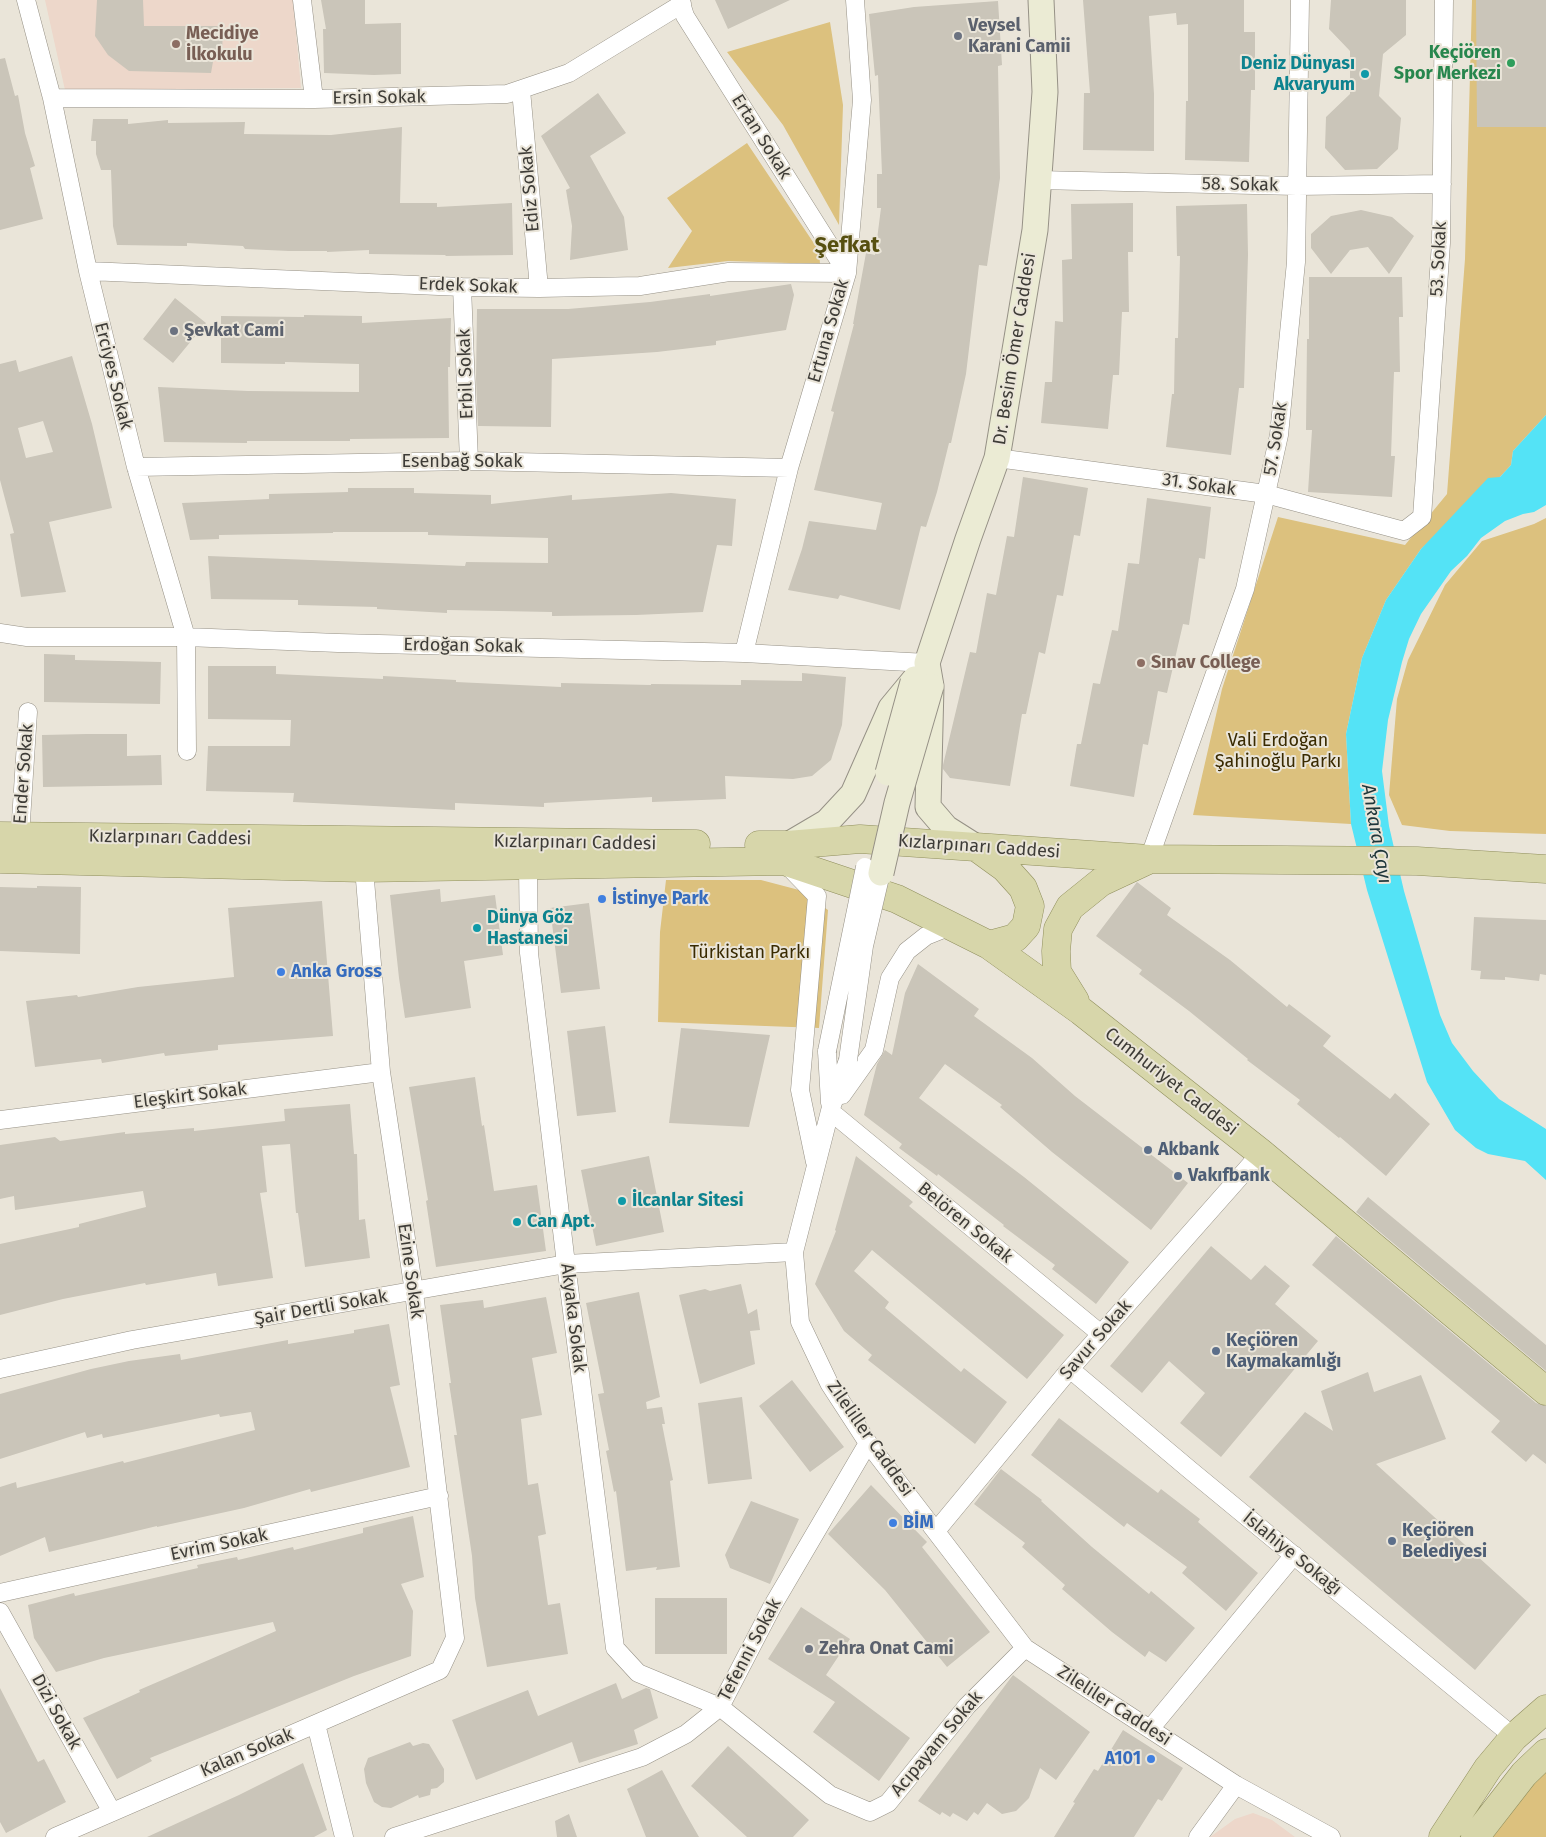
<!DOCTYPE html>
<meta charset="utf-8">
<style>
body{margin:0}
canvas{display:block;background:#eae5d9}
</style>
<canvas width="1546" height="1837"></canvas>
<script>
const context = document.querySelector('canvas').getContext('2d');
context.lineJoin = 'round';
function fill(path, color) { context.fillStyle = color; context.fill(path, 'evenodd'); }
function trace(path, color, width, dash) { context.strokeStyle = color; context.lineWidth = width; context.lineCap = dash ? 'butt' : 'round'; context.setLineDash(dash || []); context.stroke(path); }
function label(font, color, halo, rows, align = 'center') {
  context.font = font + ' "Fira Sans",sans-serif'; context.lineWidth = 4; context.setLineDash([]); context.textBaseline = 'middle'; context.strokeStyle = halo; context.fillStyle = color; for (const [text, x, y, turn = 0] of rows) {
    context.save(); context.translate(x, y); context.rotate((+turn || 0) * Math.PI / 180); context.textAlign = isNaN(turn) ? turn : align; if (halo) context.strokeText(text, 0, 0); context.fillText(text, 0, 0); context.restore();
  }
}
const education = new Path2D(`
 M45 0H293L301 88 65 90Z
 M1253 1813 1272 1820 1295 1837H1210L1235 1819Z`);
const green = new Path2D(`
 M1472 0H1546V415L1513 451 1511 465 1500 477 1421 549 1386 600 1362 658 1346 734 1351 824 1193 815 1222 689 1278 517 1405 545 1447 494 1465 259Z
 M830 22 843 105 839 225 783 125 727 52Z
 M747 143 819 251 820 264 728 261 668 268 692 231 667 198Z
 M1546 518V834L1450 831 1402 825 1389 795 1397 699 1408 660 1445 585 1482 541 1534 524Z
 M666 880H761L799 890 828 910 819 1028 658 1022 660 932Z
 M1546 1771V1837H1490L1537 1778Z`);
const water = new Path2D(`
 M1546 415V505L1534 512 1523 514 1505 521 1481 538 1467 556 1451 571 1421 614 1409 639 1402 662 1388 720 1382 771 1389 826 1404 891 1440 1015 1452 1043 1473 1071 1499 1099 1546 1129V1180L1525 1161 1488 1154 1476 1148 1455 1130 1427 1082 1367 890 1351 824 1346 734 1362 658 1386 600 1421 549 1488 478 1500 477 1511 465 1513 451Z`);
const building = new Path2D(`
 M97 0H143L144 26H223L222 55 214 56 211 73 129 71 108 55 95 36Z
 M321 0H365V24L401 23V74L374 75 324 73 323 29H326Z
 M715 0H790L728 29Z
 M1083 0H1244V32H1255V90H1251L1249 162 1185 160 1186 101H1188V24L1177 25 1176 13 1149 16 1154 94V151L1083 150 1084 93H1090Z
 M1331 0H1406V35L1383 54 1379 96 1401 118 1398 149 1377 169 1345 170 1325 148 1326 117 1350 94V51L1329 29Z
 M1476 0H1546V127H1477Z
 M998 1 1002 65 998 66 1000 178 987 266 979 265 966 374 951 443H949L937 492 926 527 921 526 900 610 840 595 838 599 788 590 802 549 809 521 876 530 882 503 814 490 834 412 831 411 854 324H853L866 253 875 255 881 208H877V174H882L878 75 875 76 869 14 914 7Z
 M5 58 15 96 18 95 25 133 35 166 30 168 43 219 0 230V59Z
 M598 93 626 133 590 156 624 217 628 250 570 260 572 226 566 190 570 188 541 136Z
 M93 119H128V124L168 120V123L245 122 244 134 331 135 402 127 400 203H437V207L512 203 513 255 445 256 446 255 369 254V250L327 252V251H289L245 249 243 246 187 243V246L117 245 113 226 111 170H101L96 154V141H91Z
 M1133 203V252H1128L1129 312H1122L1119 375H1113L1108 429 1041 423 1045 382H1052L1055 321 1063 322 1062 260 1072 259 1071 204Z
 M1247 204 1248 255 1244 388H1239L1231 455 1166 447 1172 394H1174L1175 338H1178L1180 256H1177L1176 206Z
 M1361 210 1392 217 1414 236 1389 274 1368 247 1350 250 1331 274 1311 248V234L1331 216Z
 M1309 277H1402L1403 317H1399L1400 372H1394L1391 456H1395L1392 497 1308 492 1312 430H1306L1307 339H1309Z
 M791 284 794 295 786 330 716 341V345L657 352 552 359 551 427 478 426 476 378 477 309H568L650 302 710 294V296Z
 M175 298 206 323 173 363 143 339Z
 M304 315 362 316V323L451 318 450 367H448L449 438 350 439V441H247V443L164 442 158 387 248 391 359 392V364L285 362V364L221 363V316L304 317Z
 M72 356 92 424 112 508 49 522 66 592 21 597 10 534 14 533 0 480V364L16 360 19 372ZM43 421 53 452 26 458 18 428Z
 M1023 477 1088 488 1080 536 1074 535 1063 596 1057 595 1045 654 1039 652 1026 714H1022L1010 786 950 778 943 769V765L970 652 976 653 987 593 996 595 1007 536 1014 537Z
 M348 488H414V493L491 495V504L572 495V500L671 493 736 499 732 546 717 545 703 612 636 615 552 616V612L447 610V613L377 609V607L298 605V600L211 599 208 556 465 566 466 562 548 563V538L428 535V532H333V533L219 535V539L190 540 182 503 269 499V494L348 492Z
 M1147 498 1211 507 1205 559 1199 558 1189 625 1183 624 1167 693 1158 691 1148 745 1143 744 1134 797 1070 786 1077 744H1081L1093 683 1100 684 1112 630 1118 631 1128 563 1139 564Z
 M44 654 75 655V660L161 662 160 704 44 702Z
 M208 666H276V674L383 679V676L456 680V682L561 687V683L651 685V684L741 685V680L802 681V673L846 677 842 725 831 760 812 776 793 779 725 776 726 799 652 802V797L544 803V807L455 803V810L293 802 294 793 206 791 208 746H290L291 720 208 719Z
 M87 734H127V756L161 755 162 785 43 787 42 735Z
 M1137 882 1171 908 1167 915 1230 960 1287 1007 1289 1004 1331 1036 1323 1046 1390 1099 1395 1093 1430 1124 1386 1176 1340 1137 1339 1138 1297 1104 1300 1100 1247 1060 1248 1059 1189 1011 1139 974 1142 970 1096 936Z
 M37 886 81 887 80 954 0 951V887L37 888Z
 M440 889 441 902 495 895 503 955 464 961 471 1008 405 1018 399 978 390 895Z
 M322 901 333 1036 218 1045V1050L165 1056 164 1053 102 1063 101 1059 35 1067 26 1001 77 995 78 997 138 987 234 977 228 908Z
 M589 903 600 989 561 993 550 908Z
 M1474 917 1546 920V975L1540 974 1539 981 1505 977V980L1480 979 1481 971 1471 970Z
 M918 964 979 1009 974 1016 1032 1058 1075 1096 1188 1183 1151 1230 1052 1152 1000 1107 1002 1105 945 1064 919 1098 1024 1177 1129 1262 1096 1304 1052 1269 1055 1265 1003 1226 1004 1225 938 1174 937 1176 899 1148 902 1144 864 1115 877 1064 885 1050 892 1055 905 993Z
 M605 1026 616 1112 577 1116 567 1031Z
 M681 1028 770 1035 749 1127 669 1123Z
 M475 1077 482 1126 484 1125 494 1191 537 1185 546 1251 436 1267 426 1201 428 1200 409 1087Z
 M350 1104 354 1154H357L359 1220 365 1219 370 1258 305 1267 298 1213H296L290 1144 262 1146 267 1192 260 1193 273 1278 218 1286 216 1273 146 1285 145 1283 63 1299 0 1315V1244L79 1227V1224L146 1207 143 1191 15 1210 14 1196 0 1199V1145L55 1137 60 1141 125 1132V1134L194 1128V1131L285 1121 284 1109Z
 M649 1156 664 1232 596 1246 581 1170Z
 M856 1156 913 1202 909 1206 1064 1335 1027 1379 872 1250 854 1271 889 1302 885 1308 961 1372 964 1368 1007 1402 975 1444 868 1360 872 1355 844 1331 815 1284 836 1231 835 1230Z
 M1368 1197 1546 1345V1371L1356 1212Z
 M1336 1236 1536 1403 1546 1406V1464L1533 1454 1526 1462 1491 1432 1500 1421 1312 1265Z
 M1211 1246 1251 1280 1265 1265 1290 1286 1275 1304 1318 1341 1221 1457 1180 1423 1205 1393 1169 1361 1142 1393 1110 1366Z
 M741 1284 748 1314 757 1309 760 1330 750 1331 755 1364 700 1384 679 1295 705 1289 710 1291Z
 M639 1292 660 1397 646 1402 647 1409 662 1407 665 1424H662L673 1480 670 1481 680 1567 656 1570 657 1567 626 1571 616 1491 614 1492 606 1451 609 1450 598 1394 604 1393 586 1303Z
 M546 1297 557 1353 532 1358 542 1415 521 1419 528 1485 538 1483 546 1534 538 1536 548 1605 560 1603 568 1654 487 1667 475 1598 472 1556 454 1435H457L449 1383H451L440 1305 483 1300 484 1308Z
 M389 1324 400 1385 390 1387 410 1467 311 1492 310 1489 244 1508 157 1527V1526L49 1552 45 1537 0 1556V1487L16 1482 17 1488 123 1461 124 1463 255 1430 251 1412 220 1417 219 1414 103 1438 102 1434 87 1438 85 1432 0 1459V1394L91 1369 129 1361 180 1354 181 1360 288 1340V1344L354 1333V1330Z
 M1368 1372 1374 1392 1421 1375 1446 1439 1376 1464 1531 1605 1475 1670 1249 1477 1305 1412 1333 1431 1321 1391Z
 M792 1380 844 1447 810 1472 759 1406Z
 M742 1397 752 1479 708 1484 698 1403Z
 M1059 1418 1158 1493 1161 1489 1200 1519 1198 1522 1258 1573 1226 1611 1182 1573 1187 1567 1127 1523 1124 1527 1031 1455Z
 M1001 1469 1042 1500 1041 1501 1092 1547 1149 1594 1151 1591 1195 1628 1166 1662 1149 1651 1145 1657 1112 1632 1062 1589 1065 1585 1022 1547 1025 1543 974 1504Z
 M871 1485 927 1542 922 1547 990 1632 947 1667 885 1590 828 1534Z
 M751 1501 799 1519 770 1584 730 1568 725 1555Z
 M413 1516 424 1577 401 1584 413 1611 411 1656 354 1676 150 1758 152 1761 117 1779 83 1718 140 1692 139 1690 276 1631 273 1622 104 1658 56 1672 34 1638 28 1605 74 1593 75 1596 198 1568 197 1565 237 1557 238 1560 293 1547 294 1550 363 1533V1528Z
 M655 1598H727V1654H655Z
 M801 1607 850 1639 826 1675 910 1738 879 1781 813 1732 835 1702 768 1659Z
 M1013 1675 1090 1732 1056 1780 1040 1768 1029 1798 1016 1811 1002 1814 987 1803 978 1815 974 1812 967 1821 953 1813 950 1817 942 1812 940 1815 918 1801Z
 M616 1683 622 1699 646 1688 650 1689 658 1718 634 1730 638 1744 579 1763 572 1742 476 1780 452 1720 528 1690 538 1716Z
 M0 1688 38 1762 44 1759 66 1802 6 1833 0 1822Z
 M1123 1730 1183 1768 1162 1801 1158 1799 1134 1837H1054L1075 1803 1073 1802 1094 1769 1098 1771Z
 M410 1742 413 1746 423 1743 429 1744 444 1769V1782L437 1788 431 1789 430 1795 419 1798 418 1795 391 1808 382 1807 374 1802 366 1783 364 1769 368 1758Z
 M728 1746 809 1820 793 1837H747L691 1786Z
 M303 1763 327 1830 314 1837H147L239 1795Z
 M662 1770 683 1809 699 1837H646L627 1789Z
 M569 1814 577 1837H557L555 1821Z`);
const minor = new Path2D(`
 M26 0 52 98 88 271 136 467 186 637 187 751
 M302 0 314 99
 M680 0 685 16 847 273
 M521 90 539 288
 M52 98 314 99 507 94 569 73 682 4
 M1038 180 1297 186 1442 184
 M88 271 462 287 539 288 640 286 729 272 847 273
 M462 287 469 461
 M997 458 1266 494 1404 531 1422 517 1441 243 1444 0
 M136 467 469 461 789 468
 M0 633 27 637H186L338 643 744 653 927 663
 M744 653 789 468 847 273 862 100 855 0
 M20 836 28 712
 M1149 859 1245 589 1279 435 1296 262 1300 0
 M528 865 529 953 566 1264 615 1648 638 1673 720 1707 830 1795 870 1812 888 1803 967 1706 1025 1648
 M787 865 817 896 800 1090 815 1162
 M827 1051 830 1103
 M848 1060 830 1111 794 1252 800 1322 829 1383 868 1443 1025 1648 1236 1785 1331 1837
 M842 1095 874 1050 890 978 907 951 926 936 951 926
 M830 1111 1101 1334
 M0 1120 381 1072
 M0 1369 132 1340 566 1264 794 1252
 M1070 1369 1190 1470 1514 1737
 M936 1531 1070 1369 1261 1153
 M0 1593 439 1496
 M0 1612 112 1812
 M316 1724 344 1837
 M1150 1729 1294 1555
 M55 1837 440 1670 455 1638 414 1292 381 1072 364 868
 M394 1837 642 1757 686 1734 720 1707 773 1605 868 1443
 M1198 1837 1236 1785`);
const secondary = new Path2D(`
 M788 845 827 822 853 794 891 708 915 679
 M976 847 946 828 928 807 931 686 927 663 968 539 997 458 1035 230 1045 92 1041 0`);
const primary = new Path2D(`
 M0 836 696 844
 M759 845H788L860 839 1149 859 1417 861 1546 869
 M976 847 1005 868 1023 888 1030 906 1026 926 1015 938 989 945
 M0 859 364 868 784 861 897 899 989 945 1081 1011 1261 1153 1546 1391
 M1075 1001 1057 972 1056 951 1058 929 1070 907 1101 882 1148 860
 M1443 1837 1488 1768 1514 1737 1546 1709
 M1475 1837 1524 1774 1546 1753`);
const minorBridge = new Path2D(`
 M827 1051 865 867
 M848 1060 864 946 881 873`);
const secondaryBridge = new Path2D(`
 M888 773 913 682
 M881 873 897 803 931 686`);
const markers = [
 [958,36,5,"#6b7280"],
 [176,44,5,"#8d6e63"],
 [1511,63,5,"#2e9e5b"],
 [1365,74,5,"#0f9aa8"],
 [174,331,5,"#6b7280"],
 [1141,663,5,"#8d6e63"],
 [602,899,5,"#3f7fe0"],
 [477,928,5,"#0f9aa8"],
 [281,972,5,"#3f7fe0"],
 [1148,1150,5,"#5c6f8a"],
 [1178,1176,5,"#5c6f8a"],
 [622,1201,5,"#0f9aa8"],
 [517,1222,5,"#0f9aa8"],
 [1216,1351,5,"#5c6f8a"],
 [893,1523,5,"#3f7fe0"],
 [1392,1541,5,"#5c6f8a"],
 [809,1649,5,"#6b7280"],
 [1151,1759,5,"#3f7fe0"]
];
const worshipNames = [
 ["Veysel",968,26],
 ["Karani Camii",968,47],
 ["Şevkat Cami",184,331],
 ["Zehra Onat Cami",819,1649]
];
const educationNames = [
 ["Mecidiye",186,34],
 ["İlkokulu",186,55],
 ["Sınav College",1151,663]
];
const leisureNames = [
 ["Keçiören",1501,53],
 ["Spor Merkezi",1501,74]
];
const cultureNames = [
 ["Deniz Dünyası",1355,64,"right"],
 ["Akvaryum",1355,85,"right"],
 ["Dünya Göz",487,918],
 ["Hastanesi",487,939],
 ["İlcanlar Sitesi",632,1201],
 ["Can Apt.",527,1222]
];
const streetNames = [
 ["Ersin Sokak",379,98,-1],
 ["Ertan Sokak",761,137,58],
 ["58. Sokak",1240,185,1],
 ["Ediz Sokak",530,189,-95],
 ["53. Sokak",1439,259,-87],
 ["Erdek Sokak",468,286,2],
 ["Ertuna Sokak",829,331,-74],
 ["Dr. Besim Ömer Caddesi",1015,349,-81],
 ["Erbil Sokak",466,374,-92],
 ["Erciyes Sokak",113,376,76],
 ["57. Sokak",1276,439,-81],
 ["Esenbağ Sokak",462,462],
 ["31. Sokak",1199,485,8],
 ["Erdoğan Sokak",463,646,1],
 ["Ender Sokak",24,774,-86],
 ["Kızlarpınarı Caddesi",170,838,1],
 ["Kızlarpınarı Caddesi",575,843,1],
 ["Kızlarpınarı Caddesi",979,847,4],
 ["Cumhuriyet Caddesi",1171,1082,38],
 ["Eleşkirt Sokak",190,1096,-7],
 ["Belören Sokak",965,1223,39],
 ["Ezine Sokak",410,1271,82],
 ["Şair Dertli Sokak",321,1308,-10],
 ["Akyaka Sokak",573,1318,83],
 ["Savur Sokak",1096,1340,-49],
 ["Zileliller Caddesi",870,1439,55],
 ["Evrim Sokak",219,1545,-12],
 ["İslahiye Sokağı",1292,1554,39],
 ["Tefenni Sokak",750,1650,-62],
 ["Zileliler Caddesi",1114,1706,33],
 ["Dizi Sokak",56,1712,61],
 ["Acıpayam Sokak",937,1744,-50],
 ["Kalan Sokak",247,1753,-23]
];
const parkNames = [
 ["Vali Erdoğan",1278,741],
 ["Şahinoğlu Parkı",1278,762],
 ["Türkistan Parkı",750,953]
];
const shopNames = [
 ["İstinye Park",612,899],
 ["Anka Gross",291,972],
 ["BİM",903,1523],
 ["A101",1141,1759,"right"]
];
const serviceNames = [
 ["Akbank",1158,1150],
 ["Vakıfbank",1188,1176],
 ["Keçiören",1226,1341],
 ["Kaymakamlığı",1226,1362],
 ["Keçiören",1402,1531],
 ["Belediyesi",1402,1552]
];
const waterNames = [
 ["Ankara Çayı",1376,834,80]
];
const districtNames = [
 ["Şefkat",847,246]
];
fill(education, '#edd7ca');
fill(green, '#dcc17e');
fill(water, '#54e3f6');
fill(building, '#cac5b9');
trace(minor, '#969186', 19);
trace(secondary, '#969186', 27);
trace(primary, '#908f5d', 29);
trace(minor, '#fff', 18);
trace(secondary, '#ebebd4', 25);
trace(primary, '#d7d6aa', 28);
trace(minorBridge, '#969186', 19, []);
trace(secondaryBridge, '#969186', 27, []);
trace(minorBridge, '#fff', 18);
trace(secondaryBridge, '#ebebd4', 25);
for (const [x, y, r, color] of markers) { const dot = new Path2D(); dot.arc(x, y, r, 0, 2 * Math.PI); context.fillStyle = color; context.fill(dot); trace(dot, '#eae5d9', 2); }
label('bold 18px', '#5b616d', '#eae5d9', worshipNames, 'left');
label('bold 18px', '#785e54', '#eae5d9', educationNames, 'left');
label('bold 18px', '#27864d', '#eae5d9', leisureNames, 'right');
label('bold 18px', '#0d838f', '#eae5d9', cultureNames, 'left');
label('18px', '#3e3c37', '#eae5d9', streetNames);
label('18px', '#392a00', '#eae5d9', parkNames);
label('bold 18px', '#366cbe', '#eae5d9', shopNames, 'left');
label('bold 18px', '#4e5e75', '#eae5d9', serviceNames, 'left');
label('italic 19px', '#1e363a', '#eae5d9', waterNames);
label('bold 22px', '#564f10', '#eae5d9', districtNames);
</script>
